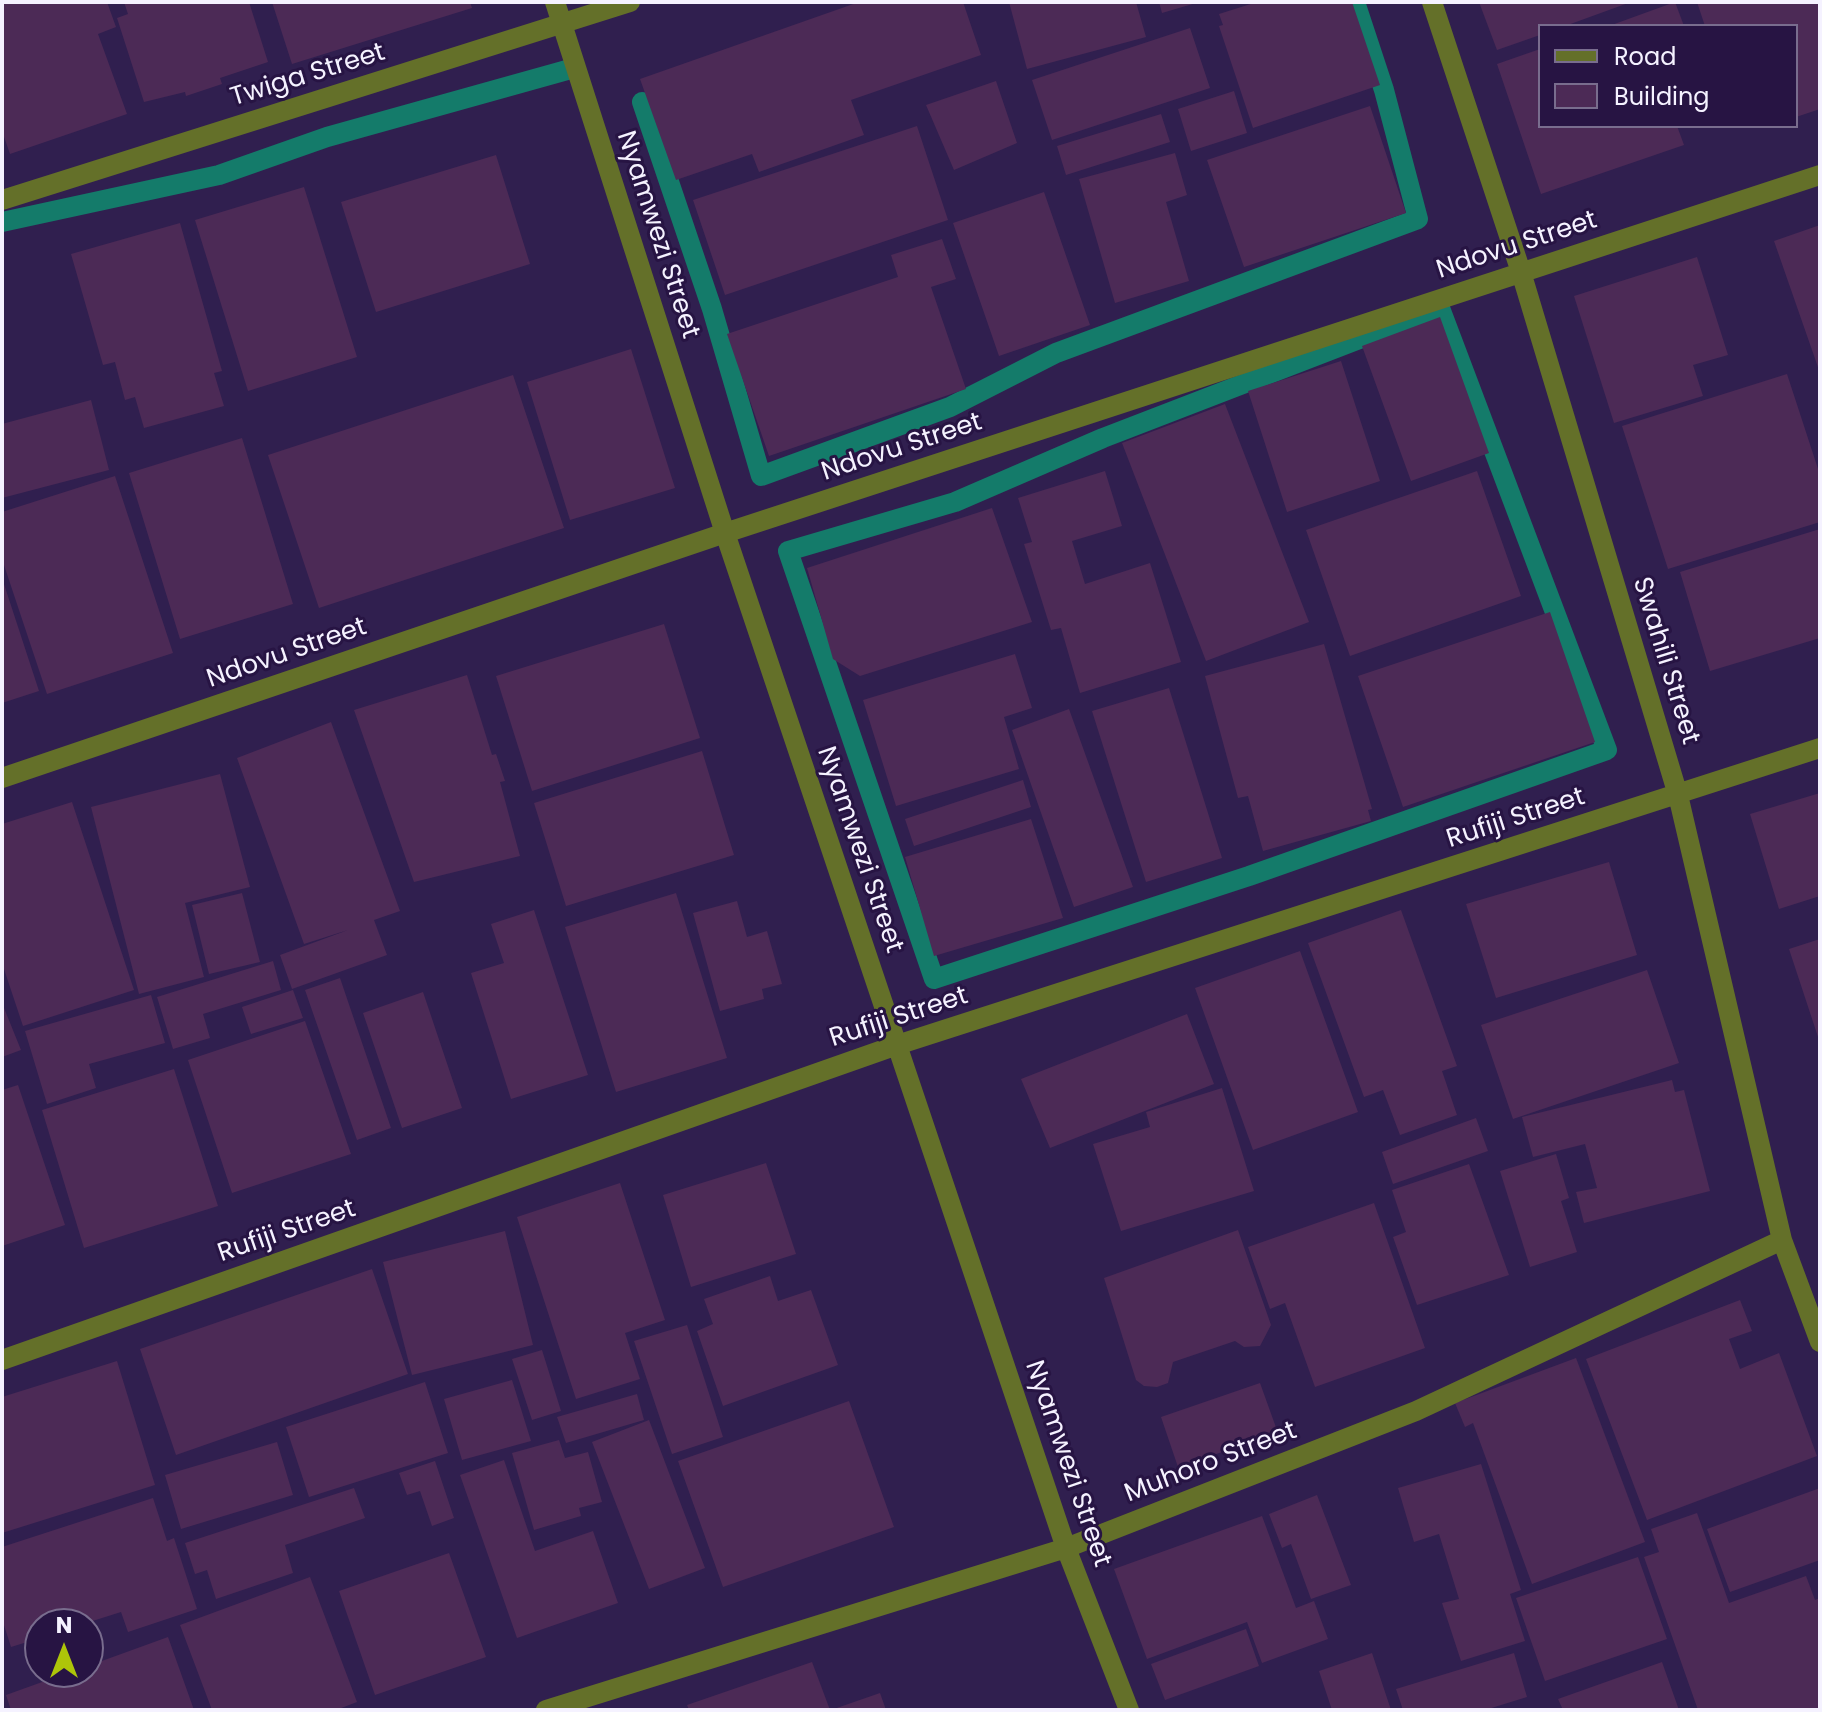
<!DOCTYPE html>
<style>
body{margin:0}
#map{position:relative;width:1822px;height:1712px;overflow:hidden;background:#301f4f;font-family:Poppins,sans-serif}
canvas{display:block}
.frame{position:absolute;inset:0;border:4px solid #f5f2ff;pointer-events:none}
.legend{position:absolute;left:1538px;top:24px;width:260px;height:104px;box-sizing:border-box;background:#271443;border:2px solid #796d8e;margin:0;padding:10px 14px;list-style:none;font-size:24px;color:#f5f2ff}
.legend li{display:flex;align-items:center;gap:16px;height:40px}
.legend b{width:40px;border:2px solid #796d8e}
.north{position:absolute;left:24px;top:1608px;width:80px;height:80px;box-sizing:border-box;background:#271443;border:2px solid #796d8e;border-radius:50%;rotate:0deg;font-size:22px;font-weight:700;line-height:32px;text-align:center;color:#f5f2ff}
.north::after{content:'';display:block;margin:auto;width:28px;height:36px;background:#aec509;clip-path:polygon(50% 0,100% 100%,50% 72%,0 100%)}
</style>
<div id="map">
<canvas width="1822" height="1712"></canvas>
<div class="frame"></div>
<ul class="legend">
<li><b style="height:10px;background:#647029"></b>Road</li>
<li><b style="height:22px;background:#4c2a56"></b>Building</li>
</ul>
<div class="north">N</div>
</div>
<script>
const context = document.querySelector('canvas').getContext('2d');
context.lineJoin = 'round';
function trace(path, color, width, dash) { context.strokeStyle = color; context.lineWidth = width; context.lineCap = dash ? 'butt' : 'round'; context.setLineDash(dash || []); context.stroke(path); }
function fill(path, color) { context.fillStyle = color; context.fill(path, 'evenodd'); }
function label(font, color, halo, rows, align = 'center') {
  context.font = font + ' Poppins,sans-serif'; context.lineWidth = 6; context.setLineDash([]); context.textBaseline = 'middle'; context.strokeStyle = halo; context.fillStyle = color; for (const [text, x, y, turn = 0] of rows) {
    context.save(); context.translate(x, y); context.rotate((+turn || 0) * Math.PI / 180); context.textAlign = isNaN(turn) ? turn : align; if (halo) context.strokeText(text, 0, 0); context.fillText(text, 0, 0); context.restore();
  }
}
const stream = new Path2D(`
 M642 102 712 309 761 476 950 407 1056 353 1418 219 1384 90 1355 2
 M2 222 219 175 327 137 567 70
 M1440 308 1607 750 1249 876 934 979 788 551 955 502 1103 438Z`);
const building = new Path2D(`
 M2 2H107L116 27 98 34 127 114 10 154 2 131Z
 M124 2H249L268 62 220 78 222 84 186 96 185 92 144 102 117 18 128 14Z
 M272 2H470L472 8 292 64Z
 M859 2H963L981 55 851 100 864 135 759 172 752 154 676 180 640 79Z
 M1009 2H1136L1146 37 1027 69Z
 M1159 2H1196V3L1162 13Z
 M1257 2H1352L1380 85 1253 128 1219 26 1223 25 1219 14Z
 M1479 2H1631L1565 26H1540V35L1497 50Z
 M1675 2 1684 26H1609Z
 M1697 2H1820V109L1796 117V26H1705Z
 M1190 28 1210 88 1052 140 1032 80Z
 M1540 49V126H1677L1684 145 1541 194 1497 64Z
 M996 81 1017 143 954 170 926 105Z
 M1234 91 1247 133 1191 151 1178 109Z
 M1370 106 1406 213 1244 267 1207 160Z
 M1161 114 1170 142 1066 175 1057 146Z
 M917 126 948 220 725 295 693 200Z
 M1175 153 1187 195 1166 202 1189 281 1115 303 1079 179Z
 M496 155 530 264 376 312 341 202Z
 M304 187 357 357 248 391 195 220Z
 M1044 192 1090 325 999 356 953 223Z
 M180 223 222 371 214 373 224 406 144 428 135 397 125 400 115 362 103 365 71 254Z
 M1820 225V373L1774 241Z
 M942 239 956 279 931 287 966 389 769 456 727 334 898 277 891 255Z
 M1697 257 1728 355 1693 365 1703 396 1614 423 1574 296Z
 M1440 317 1489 453 1411 481 1362 346Z
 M631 349 675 488 570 520 527 382Z
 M1341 361 1380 481 1287 512 1248 391Z
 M1787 374 1820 475V522L1668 569 1622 426Z
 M513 375 564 528 319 608 268 455Z
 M91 400 109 470 2 498V424Z
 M1225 404 1309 622 1206 661 1122 443Z
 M242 438 293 604 180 639 129 473Z
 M1105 471 1122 526 1072 541 1085 584 1150 563 1181 662 1080 693 1061 628 1051 630 1024 544 1032 542 1018 498Z
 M1477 471 1521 596 1350 656 1306 530Z
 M115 476 173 653 47 694 2 559V512Z
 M992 508 1032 622 860 676 833 659 807 568Z
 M1820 529V638L1710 671 1680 572Z
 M2 578 39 691 2 703Z
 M1550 612 1595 742 1403 807 1358 676Z
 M664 624 700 738 532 791 496 676Z
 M1324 644 1372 809 1368 810 1371 821 1263 851 1248 796 1238 798 1205 676Z
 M1015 654 1032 708 1004 717 1019 769 896 806 863 700Z
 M467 675 492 755 496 754 505 781 500 782 520 856 414 882 354 710Z
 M1169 688 1222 858 1146 882 1092 711Z
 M1069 709 1133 887 1074 907 1012 730Z
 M331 722 400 911 374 920 387 955 292 989 280 955 348 930 304 944 237 758Z
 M702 751 734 855 566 906 534 803Z
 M220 774 250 887 185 903 204 977 139 994 91 807Z
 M1023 780 1031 807 914 846 905 819Z
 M1820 793V896L1779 909 1750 814Z
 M72 802 134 990 23 1026 2 963V824Z
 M1031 819 1063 918 934 956 905 857Z
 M1609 862 1637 955 1496 998 1466 904Z
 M242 893 260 962 209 974 192 905Z
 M676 893 727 1058 616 1092 565 927Z
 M737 901 747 937 767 931 782 984 762 989 764 999 720 1011 693 913Z
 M534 910 588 1075 511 1099 471 973 504 963 491 924Z
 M1401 910 1457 1066 1442 1071 1457 1115 1400 1135 1383 1090 1364 1097 1308 943Z
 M1820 939V1040H1819L1789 949Z
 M1300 951 1358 1112 1253 1150 1195 988Z
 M273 961 281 990 203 1014 210 1038 173 1049 157 997Z
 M1647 970 1679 1063 1513 1119 1481 1025Z
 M340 978 391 1128 357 1140 305 990Z
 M293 990 303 1018 251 1034 242 1007Z
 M423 992 462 1108 402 1128 363 1013Z
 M151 995 165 1043 89 1064 96 1088 47 1104 25 1031Z
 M2 1003 21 1050 2 1057Z
 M1187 1014 1214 1084 1050 1148 1021 1079Z
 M305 1021 351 1154 232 1193 188 1060Z
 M174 1069 218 1206 84 1248 42 1110Z
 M1672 1080 1675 1092 1684 1090 1710 1191 1584 1223 1576 1192 1597 1188 1585 1144 1533 1157 1522 1117Z
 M18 1085 65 1225 2 1246V1090Z
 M1222 1088 1254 1191 1121 1231 1093 1144 1150 1127 1146 1112Z
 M1476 1118 1488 1151 1393 1184 1382 1152Z
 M1556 1154 1569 1198 1561 1201 1577 1252 1530 1267 1500 1171Z
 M766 1163 796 1254 691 1287 663 1195Z
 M1469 1164 1509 1275 1417 1305 1393 1237 1406 1232 1392 1190Z
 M620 1183 665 1320 625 1333 640 1379 576 1399 517 1217Z
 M1374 1203 1425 1348 1315 1387 1285 1303 1270 1309 1248 1247Z
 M1238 1230 1271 1325 1260 1346 1244 1347 1235 1341 1173 1362 1168 1383 1157 1387 1144 1386 1136 1380 1104 1278Z
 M505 1231 533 1345 412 1375 383 1262Z
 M372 1269 408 1374 176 1455 140 1349Z
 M770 1276 778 1301 811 1290 838 1365 723 1406 697 1331 713 1324 704 1299Z
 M1740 1300 1752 1331 1729 1339 1740 1369 1779 1353 1817 1456 1647 1520 1586 1359Z
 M687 1325 723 1437 672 1454 634 1341Z
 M542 1350 561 1411 532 1420 512 1359Z
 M1576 1358 1645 1542 1532 1584 1473 1423 1465 1427 1455 1403Z
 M117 1361 155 1485 2 1533V1397Z
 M512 1380 531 1441 462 1460 444 1399Z
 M425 1382 448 1453 309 1497 286 1427Z
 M1260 1383 1278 1433 1178 1467 1161 1417Z
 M637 1394 644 1420 566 1443 557 1417Z
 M849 1401 894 1527 723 1587 678 1461Z
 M649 1420 705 1568 649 1589 592 1442Z
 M559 1440 565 1458 588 1452 602 1502 579 1508 581 1516 534 1530 512 1453Z
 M277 1442 293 1495 181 1529 165 1475Z
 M504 1460 535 1551 593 1531 618 1603 517 1638 460 1475Z
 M435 1461 454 1518 432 1526 420 1491 407 1495 399 1473Z
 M1481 1464 1521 1590 1510 1594 1525 1641 1461 1661 1442 1603 1459 1599 1439 1534 1414 1542 1398 1488Z
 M354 1488 365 1518 285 1545 293 1573 216 1599 207 1570 195 1574 185 1543Z
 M1820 1488V1560L1730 1592 1707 1529Z
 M1317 1495 1351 1585 1311 1599 1291 1544 1282 1548 1269 1514Z
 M153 1498 167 1541 174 1538 197 1609 128 1632 121 1612 83 1624H40V1638L11 1647 2 1619V1547Z
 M1697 1513 1729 1603 1806 1576 1815 1600 1820 1598V1710H1698L1644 1557 1659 1552 1651 1529Z
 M1262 1516 1296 1608 1314 1601 1328 1639 1262 1663 1247 1622 1147 1659 1114 1569Z
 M449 1553 486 1657 375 1695 339 1591Z
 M1638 1557 1667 1639 1545 1681 1516 1598Z
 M310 1577 357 1702 336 1710H212L180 1625Z
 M1246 1629 1259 1666 1165 1700 1151 1664Z
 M168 1637 194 1710H11L6 1695 70 1672H88V1666Z
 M1372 1653 1391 1710H1332L1319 1671Z
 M1514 1653 1527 1697 1485 1710H1403L1396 1689Z
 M812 1662 830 1710H689L687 1705Z
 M1662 1662 1679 1710H1563L1558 1699Z
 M880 1693 886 1710H831Z`);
const minor = new Path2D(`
 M555 2 725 533 1066 1548 1129 1710
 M1432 2 1521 272 1678 795 1782 1240 1820 1342
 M2 200 630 2
 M2 778 725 533 1820 175
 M2 1360 897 1045 1820 748
 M546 1710 1066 1548 1416 1411 1782 1240`);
const streetNames = [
 ["Twiga Street",308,76,-17],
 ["Nyamwezi Street",657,235,72],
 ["Ndovu Street",1517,246,-18],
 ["Ndovu Street",902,448,-18],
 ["Ndovu Street",287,654,-19],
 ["Swahili Street",1665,661,73],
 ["Rufiji Street",1516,819,-18],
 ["Nyamwezi Street",859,850,71],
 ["Rufiji Street",899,1018,-18],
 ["Rufiji Street",287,1232,-19],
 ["Muhoro Street",1211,1463,-21],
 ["Nyamwezi Street",1067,1464,71]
];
trace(stream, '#147b6a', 20);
fill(building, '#4c2a56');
trace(minor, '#647029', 20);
label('26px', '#f5f2ff', '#271443', streetNames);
</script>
